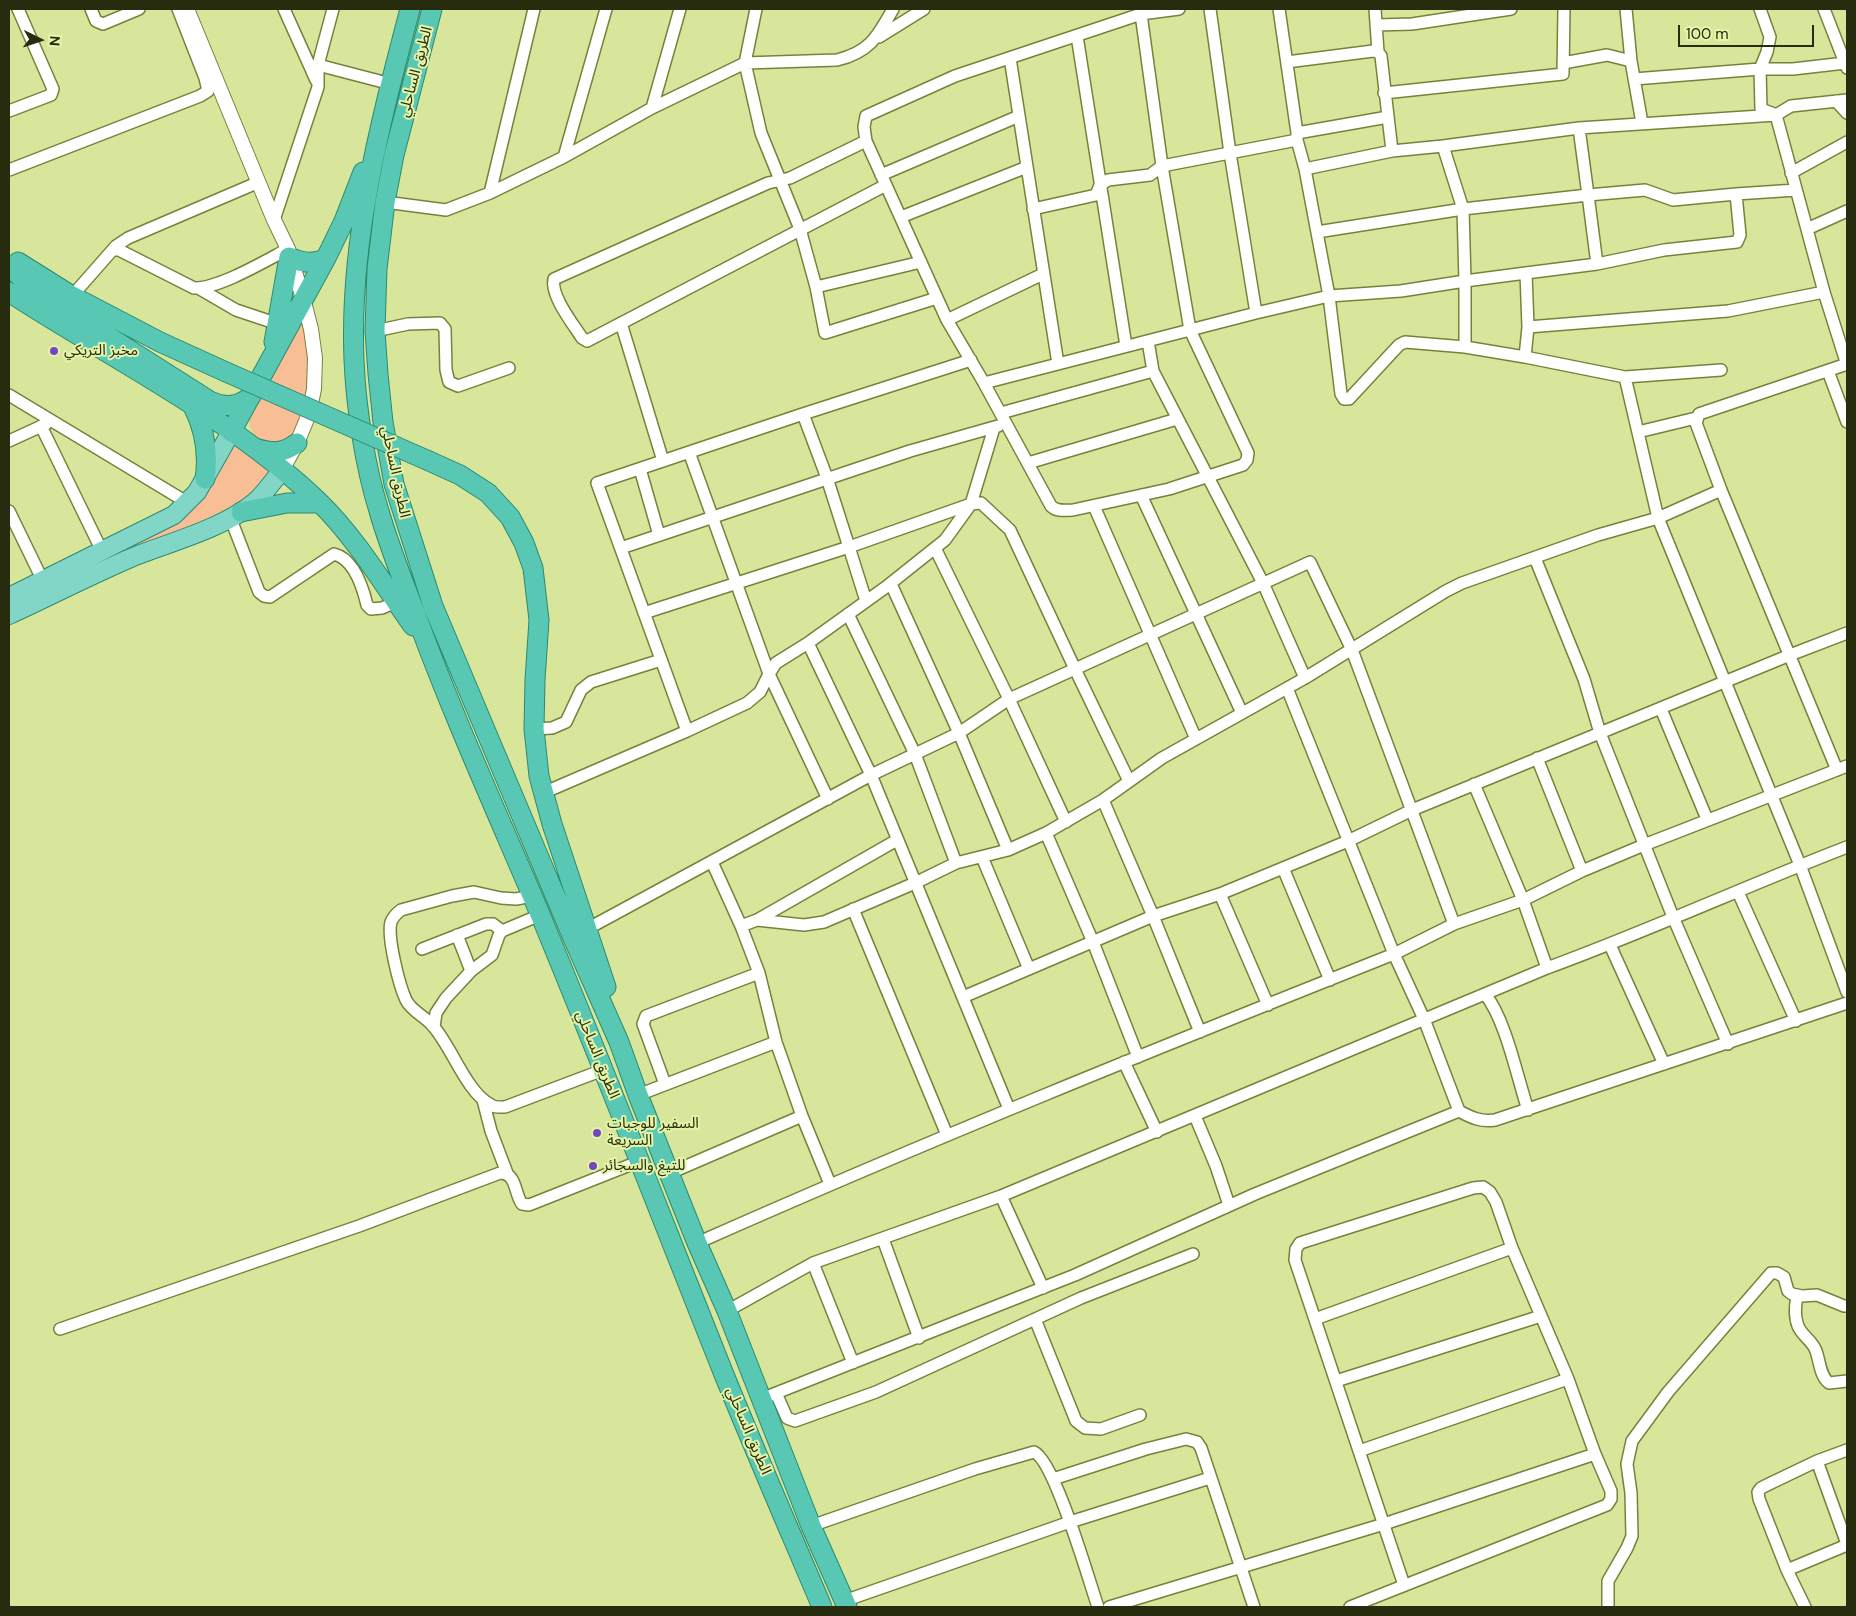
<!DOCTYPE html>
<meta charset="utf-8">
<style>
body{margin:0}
#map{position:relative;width:1856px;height:1616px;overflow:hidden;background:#d8e69c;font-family:"DM Sans",sans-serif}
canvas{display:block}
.frame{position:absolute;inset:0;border:10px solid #272c0e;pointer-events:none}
.north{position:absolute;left:15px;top:15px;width:50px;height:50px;-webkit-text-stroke:4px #e5f4a8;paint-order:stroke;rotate:94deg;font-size:14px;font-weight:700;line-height:20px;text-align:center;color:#272c0e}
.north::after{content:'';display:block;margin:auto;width:18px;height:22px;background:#272c0e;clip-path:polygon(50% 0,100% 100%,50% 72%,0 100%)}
.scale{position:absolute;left:1678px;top:25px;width:136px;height:22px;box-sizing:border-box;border:2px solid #272c0e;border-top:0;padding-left:6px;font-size:15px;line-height:18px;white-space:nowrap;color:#272c0e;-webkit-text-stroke:4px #e5f4a8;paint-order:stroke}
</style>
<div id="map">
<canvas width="1856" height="1616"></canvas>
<div class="frame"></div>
<div class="north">N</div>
<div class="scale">100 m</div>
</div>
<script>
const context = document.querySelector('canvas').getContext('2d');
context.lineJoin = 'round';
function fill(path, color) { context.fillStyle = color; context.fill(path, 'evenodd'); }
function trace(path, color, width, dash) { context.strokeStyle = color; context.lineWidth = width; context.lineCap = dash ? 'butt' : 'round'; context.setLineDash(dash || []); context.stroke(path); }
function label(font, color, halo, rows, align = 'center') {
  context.font = font + ' "DM Sans","Noto Sans Arabic",sans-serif'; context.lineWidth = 4; context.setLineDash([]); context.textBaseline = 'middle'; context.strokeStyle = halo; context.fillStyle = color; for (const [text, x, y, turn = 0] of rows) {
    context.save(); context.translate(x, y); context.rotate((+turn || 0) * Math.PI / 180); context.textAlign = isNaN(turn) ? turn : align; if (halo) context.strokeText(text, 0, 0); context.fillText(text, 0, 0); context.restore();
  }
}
const green = new Path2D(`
 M302 317 310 342 306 406 292 440 268 446C255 437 248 431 249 414Z
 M233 442 274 470 255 494 208 522 9 601 172 523Z`);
const minor = new Path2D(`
 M91 9 96 21 103 24 139 9
 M284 9 316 80
 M756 9 745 63 761 133 800 229 816 287 921 262
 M1210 9 1230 153 1256 313
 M1375 9 1378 52
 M1824 9 1847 68
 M1141 14 1162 166 1190 330 1248 453 1247 460 1243 465 1169 489 1073 510C1065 510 1057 512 1051 506L984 383 947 320 866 141 864 127 866 116 955 76 1141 14 1179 9
 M1376 25 1412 24 1511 9
 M1077 36 1126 346
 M879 37 924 9
 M1010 58 1058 364
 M1631 61 1642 123
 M1287 62 1373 51 1378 52 1381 56 1392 151
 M1563 63 1607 55 1631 61 1626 9
 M318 65 391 84
 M1634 79 1760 69 1767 52 1770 37 1760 9
 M1384 93 1563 74 1564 9
 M1836 101 1847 113
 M652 108 680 9
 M9 111 51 95 53 89 18 9
 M1774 114 1761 109 1760 69H1793L1845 63
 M1776 115 1824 292 1847 365
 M1579 128 1776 115 1791 106 1847 100
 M1297 133 1388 117
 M866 141 790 178 768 183 554 279C550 295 573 324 582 338L587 341 886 185
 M564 157 606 9
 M1305 169 1392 151 1443 146
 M9 170 200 96 208 91 205 78 178 9
 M1791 173 1847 142
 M881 175 1019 116
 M490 193 534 9
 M1736 194 1796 190
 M385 202 446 210 490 193 564 157 652 108 745 63 837 60C870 52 877 37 893 9
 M1033 209 1096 195 1100 185 1108 180 1150 175 1162 166 1297 140
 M901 217 1027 167
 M274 220 318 87V65L333 9
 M1807 229 1847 211
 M1317 232 1463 209 1443 146 1579 128 1588 195 1463 209 1465 281 1526 273 1528 327
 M113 250H119L194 288C218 289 265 261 288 249
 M1526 273 1597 264 1664 250 1737 242 1740 235 1736 194 1673 200 1645 190 1588 195 1597 264
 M816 287 825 333 937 298
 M200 289 236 310 278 324
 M72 296 116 246 128 238 259 182
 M947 320 1043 274
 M621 323 663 461
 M375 331 408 324 440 323 445 329 446 370 449 382 458 386 509 368
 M1148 341 1153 371 1263 583 1305 678
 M1465 347V281L1401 291 1329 296 1341 394 1344 399H1349L1399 345 1405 342 1465 347 1525 357
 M971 360 803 414 827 478 849 547 971 504 981 503 1010 530 1075 669 1129 781
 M1721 370 1625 377 1525 357 1528 327 1728 311 1824 292
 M1828 371 1847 422
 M1625 377 1658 518 1800 865 1847 992
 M984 383 1256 313 1329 296 1305 169 1297 140V133L1279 9
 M9 395 188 503
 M1001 413 1153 371
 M41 426 102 551
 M1638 432 1696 418
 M9 441 46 424
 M689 452 769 674 760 692 747 703 687 731 597 483C666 460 734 437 803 414
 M1028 463 1177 419
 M640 469 659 535
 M1141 495 1242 713
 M1094 506 1196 739
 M9 511 43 581
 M230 517 259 592 264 596 270 597 334 554C354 559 363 588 367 605L371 609 382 608 396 602
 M621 548 910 451 998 426
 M935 548 1009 699 1066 822
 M1535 558 1584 679 1600 733 1673 917 1728 1044
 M891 584 959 733 1008 850
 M644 613 849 547 866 601
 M848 614 915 754 956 863
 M808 643 871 775 1009 1109
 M1287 688 1394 954 1424 1019 1459 1111C1472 1118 1481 1122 1495 1120L1847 1003
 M1661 709 1707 819
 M534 729 552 728 566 722 581 690 591 682 661 660
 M1537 758 1582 871
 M1837 770 1721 490 1696 423 1699 414 1847 364
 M1474 784 1523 900 1547 968
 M543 793 687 731
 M828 799 769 674 776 663 808 643 886 587 945 540 971 504 994 428
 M1103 800 1153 916 1200 1032
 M1046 833 1093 942 1138 1057
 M982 857 1029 969
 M712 862 741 926
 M1283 868 1330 980
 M1738 892 1796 1021
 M1220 894 1268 1005
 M532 896 516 899 501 898 474 892 452 896 401 910C397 913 393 917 391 922 387 937 399 985 406 1000 411 1011 425 1016 433 1026 452 1047 466 1092 491 1105 495 1108 500 1107 505 1107L603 1070
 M853 909 947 1135
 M757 920 897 840
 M587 929 871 775 959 733 1009 699 1310 562 1352 650 1454 924
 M457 935 471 971
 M1610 945 1664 1064
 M422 949 486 924H493L502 931
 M1485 994C1506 1020 1517 1077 1528 1110
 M963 997 1153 916 1220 894 1283 868 1348 841 1412 810 1790 655 1847 633
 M434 1027 436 1013 446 998 471 971 492 955 499 935 502 931 540 915
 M1124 1062 1157 1132
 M665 1084 643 1024 646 1016 759 973
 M638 1095 776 1042
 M483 1100 491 1131 507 1173
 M1195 1116 1216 1166 1229 1205
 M670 1173 802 1116
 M830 1184 802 1116 776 1042 759 973 741 926 757 920 804 925 824 922 915 883 956 863 1008 850 1046 833 1103 800 1162 758 1305 678 1446 591 1462 583 1598 535 1658 518 1721 490
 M1001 1196 1043 1288
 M883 1239 919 1338
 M697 1243C927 1141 1160 1047 1394 954L1454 924 1523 900 1582 871 1644 845 1847 766
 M813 1263 853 1363
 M1797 1296C1795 1306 1794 1316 1798 1326 1802 1336 1813 1341 1816 1351 1820 1362 1820 1376 1829 1383L1847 1381
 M727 1311 813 1263 1001 1196 1547 968C1648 931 1746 886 1847 847
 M1035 1319 1076 1421 1085 1428 1101 1429 1140 1415
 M1315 1319 1512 1248
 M60 1329 359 1226 500 1173C517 1173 514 1193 522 1204L529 1205 640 1161
 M1336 1381 1541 1316
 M776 1393 787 1418 795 1421 876 1392 1081 1298 1193 1254
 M761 1399 1075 1275 1255 1194 1459 1111
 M1359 1451 1568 1379
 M1817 1461 1847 1544
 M1053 1479 1146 1449 1186 1439 1197 1442 1201 1448 1254 1607
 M811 1526 975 1469 1034 1452C1055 1461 1089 1581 1098 1607
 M1787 1570 1847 1545
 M844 1601 1070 1522 1210 1478
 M1109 1607 1384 1524 1595 1454
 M1350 1607 1607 1505 1611 1499V1491L1595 1454 1568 1379 1512 1248 1496 1202 1490 1192 1483 1187 1473 1188 1300 1243 1296 1249 1295 1260 1404 1585
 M1608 1607V1581L1627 1548 1632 1536 1631 1493 1627 1464 1632 1441 1668 1392 1771 1273H1777L1784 1277 1788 1291 1792 1294 1802 1296 1817 1295 1844 1306H1847
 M1805 1607 1787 1570 1759 1499 1758 1492 1761 1488 1769 1484 1817 1461 1847 1450`);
const tertiary = new Path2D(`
 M187 9 274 220 288 249 304 302 311 329 315 358 314 389 309 414 297 443 282 470`);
const primary = new Path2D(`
 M9 597 174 515 197 492 231 432
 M9 615C50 596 91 575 133 557 171 542 224 528 255 502 265 493 273 481 282 470`);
const trunk = new Path2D(`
 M410 9C380 124 349 240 354 360 356 408 365 466 379 511 389 546 403 581 416 615 453 716 498 815 540 914 603 1066 662 1219 723 1372 755 1451 789 1529 822 1607
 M432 9 394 155 385 202 377 269 375 331 378 374 383 422 394 484 433 606 573 938 619 1042 638 1095 697 1243 727 1311 811 1526 847 1607
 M18 262 72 296 160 342 226 372
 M9 267 40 293 210 401C226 408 238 407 251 396
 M9 292C113 360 228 415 319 502 356 538 383 584 413 626
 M274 342 289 257C302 263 314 265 326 258
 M193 406C205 430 209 453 205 479
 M231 432 326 258 344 221 363 172
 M255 448C271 453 283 454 297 443
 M429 461 460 475 488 493 510 517 524 543 533 568 539 620 535 680 534 729 539 776 552 824 606 987
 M241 512 287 503H319`);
const trunkBridge = new Path2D(`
 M226 372 429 461`);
const markers = [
 [54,351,5,"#7547bf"],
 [597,1133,5,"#7547bf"],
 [593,1166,5,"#7547bf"]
];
const streetNames = [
 ["الطريق الساحلي",416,72,-75],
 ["الطريق الساحلي",395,472,78],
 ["الطريق الساحلي",597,1055,68],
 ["الطريق الساحلي",748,1431,67]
];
const poiNames = [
 ["مخبز التريكي",64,351],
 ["السفير للوجبات",607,1124],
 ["السريعة",607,1141],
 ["للتيغ والسجائر",603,1166]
];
fill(green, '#f8be95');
trace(minor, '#76823a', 14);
trace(tertiary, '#76823a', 16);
trace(primary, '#2c896e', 20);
trace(trunk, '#2c896e', 21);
trace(minor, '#fff', 11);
trace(tertiary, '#fff', 14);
trace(primary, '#82d6c7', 18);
trace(trunk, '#58c8b4', 19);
trace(trunkBridge, '#2c896e', 21, []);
trace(trunkBridge, '#58c8b4', 19);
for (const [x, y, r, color] of markers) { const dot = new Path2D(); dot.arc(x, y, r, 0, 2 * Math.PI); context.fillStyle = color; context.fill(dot); trace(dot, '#e5f4a8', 2); }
label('15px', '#272c0e', '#e5f4a8', streetNames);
label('15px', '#272c0e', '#e5f4a8', poiNames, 'left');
</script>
